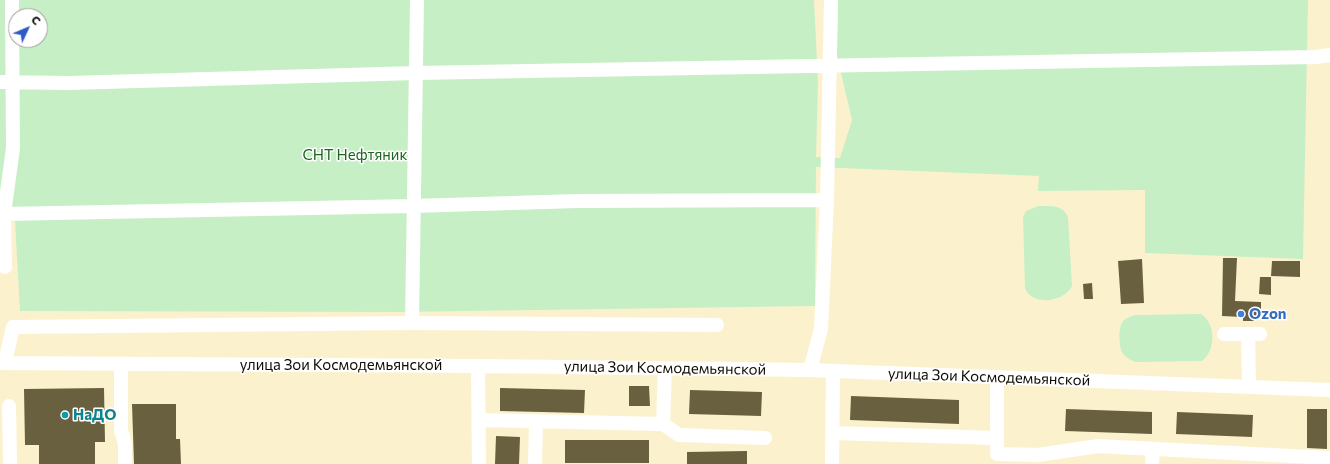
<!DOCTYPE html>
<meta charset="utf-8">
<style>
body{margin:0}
#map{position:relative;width:1330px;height:464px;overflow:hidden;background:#fbf2cd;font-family:Commissioner,sans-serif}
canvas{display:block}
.north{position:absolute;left:8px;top:8px;width:40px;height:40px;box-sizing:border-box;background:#fff;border:1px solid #9f9e9a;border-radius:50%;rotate:46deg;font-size:11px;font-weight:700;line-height:16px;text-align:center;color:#0f0c02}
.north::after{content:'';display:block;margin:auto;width:14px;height:18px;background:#2d5ac9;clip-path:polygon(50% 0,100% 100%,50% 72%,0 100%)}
</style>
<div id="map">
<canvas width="1330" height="464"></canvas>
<div class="north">С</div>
</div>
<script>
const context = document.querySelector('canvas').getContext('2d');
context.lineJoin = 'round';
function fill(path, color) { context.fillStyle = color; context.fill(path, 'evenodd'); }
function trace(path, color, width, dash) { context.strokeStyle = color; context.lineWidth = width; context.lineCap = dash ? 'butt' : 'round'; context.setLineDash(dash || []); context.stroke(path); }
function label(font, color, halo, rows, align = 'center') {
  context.font = font + ' Commissioner,sans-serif'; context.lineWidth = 3; context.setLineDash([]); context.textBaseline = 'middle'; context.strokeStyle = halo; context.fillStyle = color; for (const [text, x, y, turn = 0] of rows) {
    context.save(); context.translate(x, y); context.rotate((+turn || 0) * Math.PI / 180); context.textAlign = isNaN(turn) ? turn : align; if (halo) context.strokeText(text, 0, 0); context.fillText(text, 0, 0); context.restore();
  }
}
const green = new Path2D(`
 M0 0H814L818 82 816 157 840 158 852 120 837 56 838 0H1308L1303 259 1145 253V190L1038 191 1039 176 816 167 815 306 399 312 20 311 15 221H0ZM16 16H40V40H16Z
 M1038 206C1050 206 1063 204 1068 217L1072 286C1064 303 1031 306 1025 288L1023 217 1026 211Z
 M1201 314C1216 323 1216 351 1202 361L1136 362C1130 360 1123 356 1121 350 1119 343 1118 327 1123 321 1126 318 1130 317 1135 315Z`);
const building = new Path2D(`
 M1223 258H1237L1235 301 1261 302V318H1254V321H1243V317L1222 316Z
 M1142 259 1144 303 1121 304 1118 261Z
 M1272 261H1300V277L1271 276Z
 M1260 277H1271V295L1259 294Z
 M1092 283 1093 299H1084L1083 284Z
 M629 386H649L650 406H629Z
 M104 388 105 442H95V464H39V445H25L24 389Z
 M500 388 585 390 584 413 500 411Z
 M690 390 762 392 761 416 689 414Z
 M851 396 959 400V424L850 420Z
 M132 404H176V439H180L181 464H134Z
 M1066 409 1152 412V434L1065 431Z
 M1307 409H1327V449L1307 448Z
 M1177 412 1253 415 1252 437 1176 434Z
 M496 436 520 437 519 464H495Z
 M565 440H649V463H565Z
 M747 451V464H687V452Z`);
const minor = new Path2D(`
 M0 82 69 83 416 73 1316 57 1330 55
 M4 214 413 206 578 201 827 200
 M5 267 4 214 13 148 12 0
 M412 323 417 0
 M1224 334H1260
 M1248 334 1249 387
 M5 362 13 327 412 323 717 325
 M0 363 478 366 810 370 1330 390
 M121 364V430L125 444V464
 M478 366 479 464
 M810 370 821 329 827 200 831 0
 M997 377V448
 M9 406 10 464
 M479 420 663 424 665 369
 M663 424 679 435 765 438
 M833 433 997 438
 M997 454 1038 455 1098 446 1330 458
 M535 464 536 421
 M832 464 833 371
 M1152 464 1153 449`);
const markers = [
 [1241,314,4,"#3f7fe0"],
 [65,415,4,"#0f9aa8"]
];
const parkNames = [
 ["СНТ Нефтяник",355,155]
];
const shopNames = [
 ["Ozon",1249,314]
];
const streetNames = [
 ["улица Зои Космодемьянской",341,365],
 ["улица Зои Космодемьянской",665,368,1],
 ["улица Зои Космодемьянской",989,377,2]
];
const cultureNames = [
 ["НаДО",73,415]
];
fill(green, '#c7efc5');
fill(building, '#68603f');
trace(minor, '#fff', 14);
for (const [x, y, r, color] of markers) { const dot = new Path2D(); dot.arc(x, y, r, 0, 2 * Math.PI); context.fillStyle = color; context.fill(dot); trace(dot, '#fff', 1.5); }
label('15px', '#1e6522', '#fff', parkNames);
label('bold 15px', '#366cbe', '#fff', shopNames, 'left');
label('15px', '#0f0c02', '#fff', streetNames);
label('bold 15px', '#0d838f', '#fff', cultureNames, 'left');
</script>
